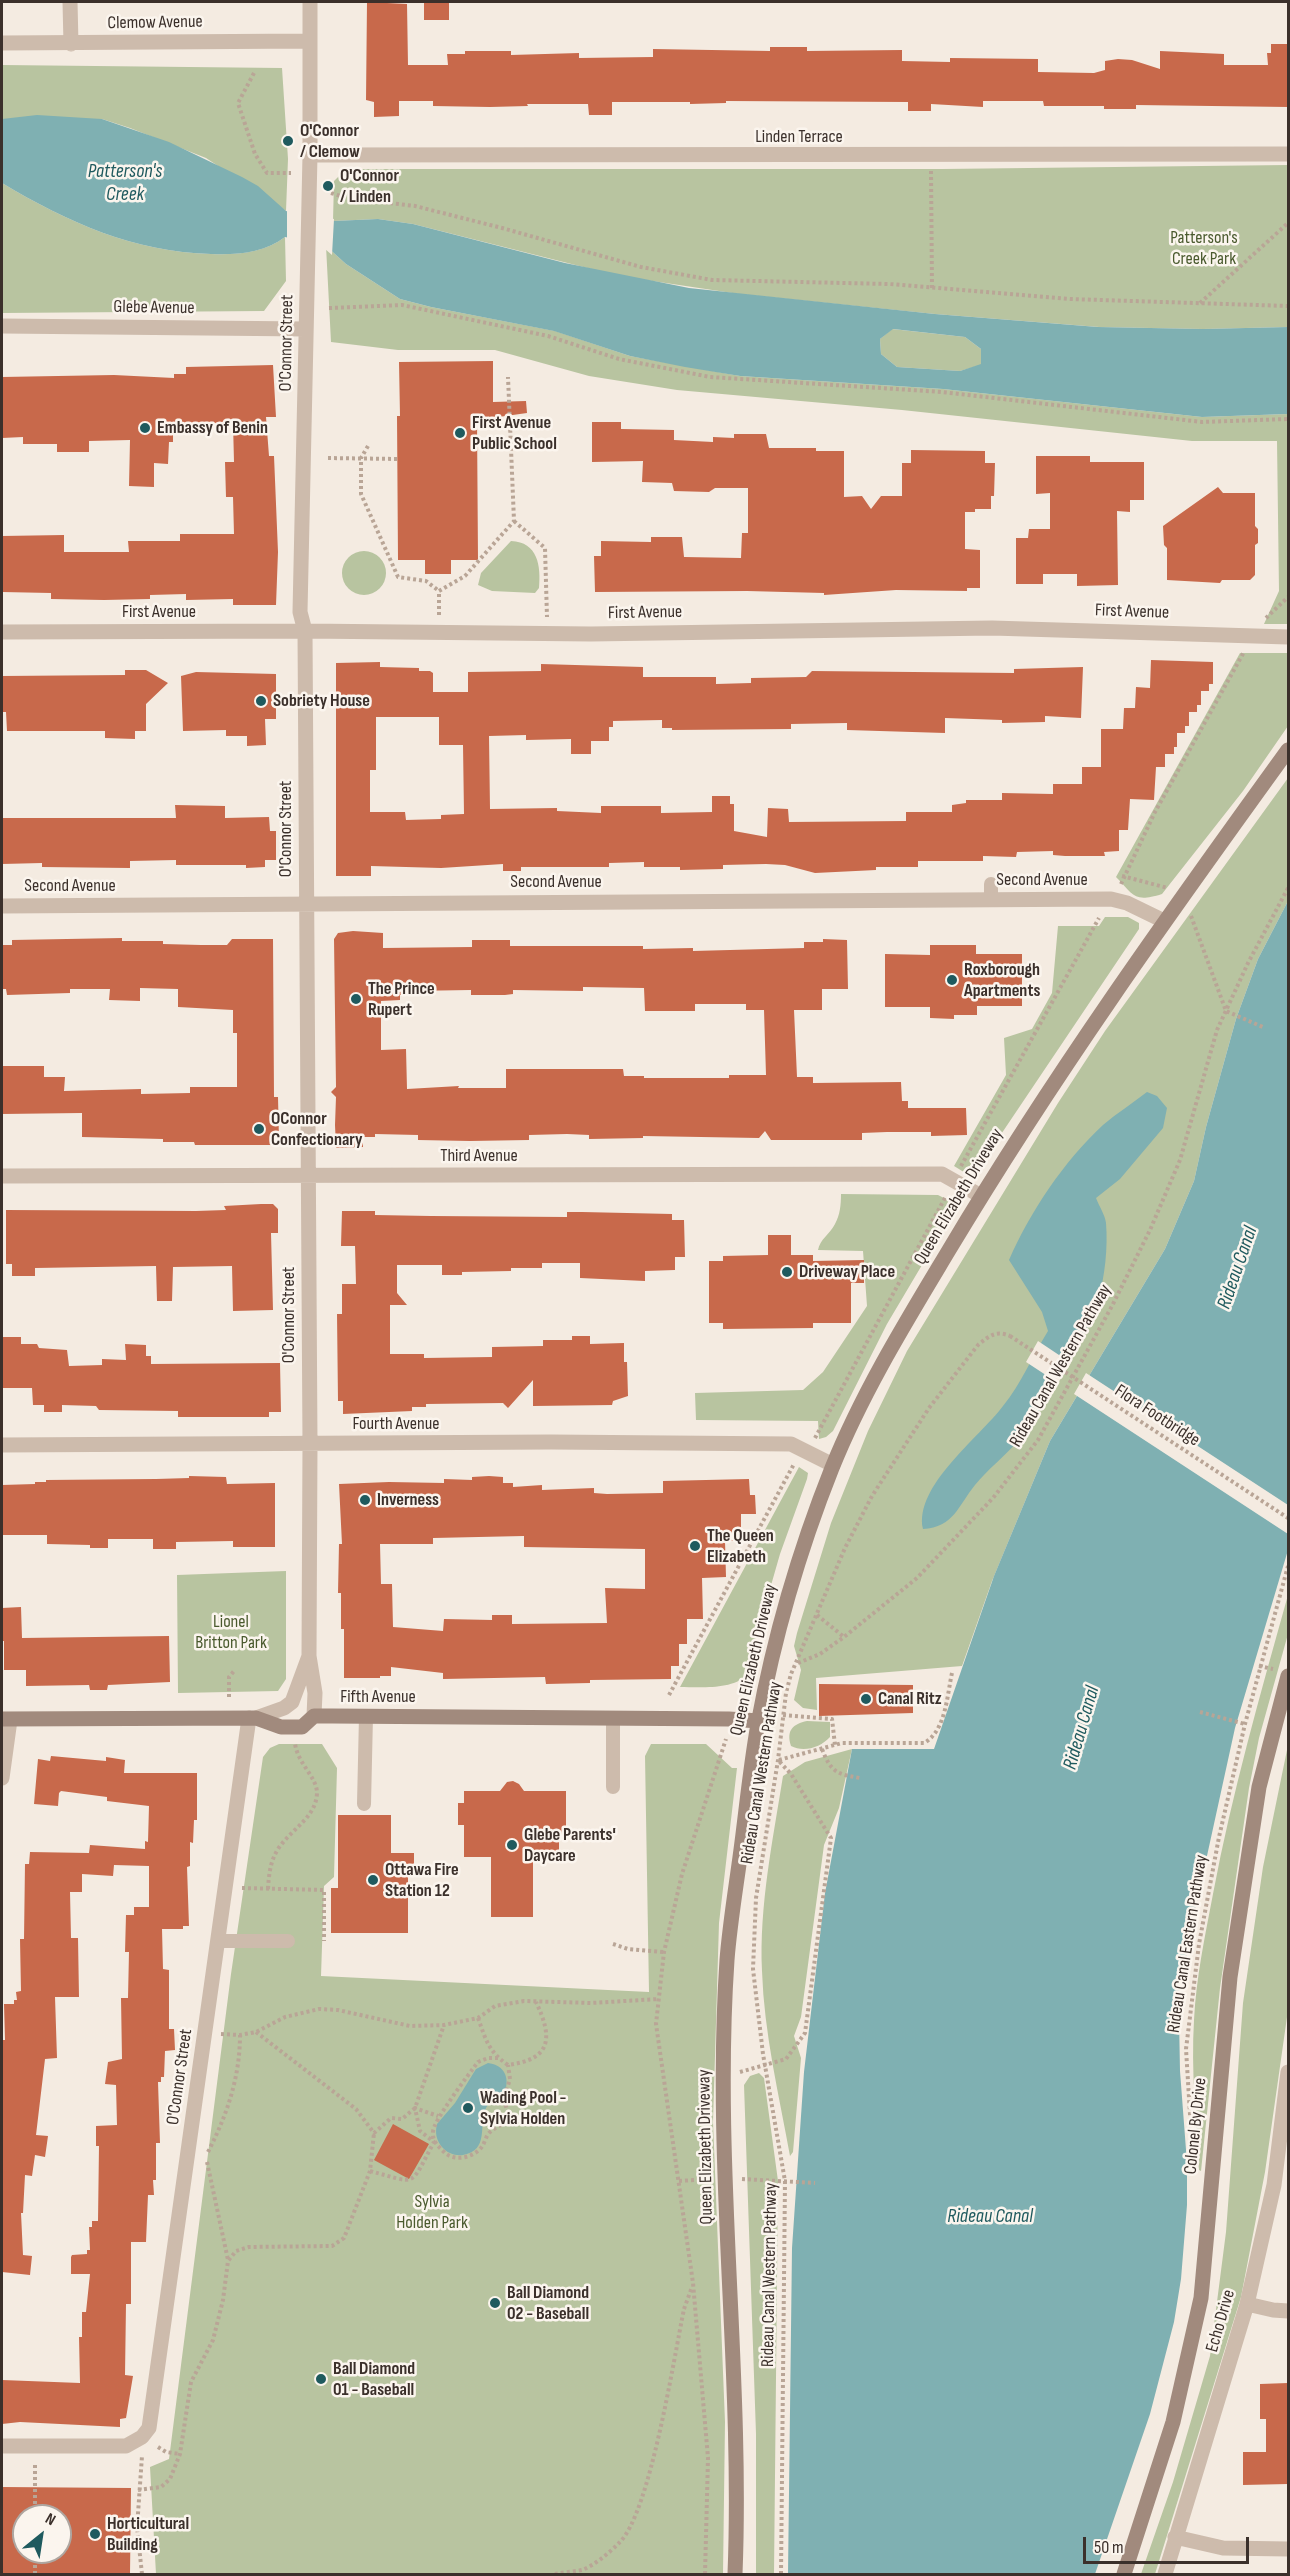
<!DOCTYPE html>
<style>
body{margin:0}
#map{position:relative;width:1290px;height:2576px;overflow:hidden;background:#f4ebe1;font-family:"Sofia Sans Condensed",sans-serif}
canvas{display:block}
.frame{position:absolute;inset:0;border:3px solid #3b302b;pointer-events:none}
.north{position:absolute;left:12px;top:2504px;width:60px;height:60px;box-sizing:border-box;background:#fbf5ee;border:2px solid #aea6a0;border-radius:50%;rotate:30deg;font-size:16px;font-weight:700;line-height:24px;text-align:center;color:#3b302b}
.north::after{content:'';display:block;margin:auto;width:21px;height:27px;background:#1f5a5e;clip-path:polygon(50% 0,100% 100%,50% 72%,0 100%)}
.scale{position:absolute;left:1083px;top:2537px;width:166px;height:27px;box-sizing:border-box;border:3px solid #3b302b;border-top:0;padding-left:8px;font-size:18px;line-height:21px;white-space:nowrap;color:#3b302b;-webkit-text-stroke:4px #fbf5ee;paint-order:stroke}
</style>
<div id="map">
<canvas width="1290" height="2576"></canvas>
<div class="frame"></div>
<div class="north">N</div>
<div class="scale">50 m</div>
</div>
<script>
const context = document.querySelector('canvas').getContext('2d');
context.lineJoin = 'round';
function fill(path, color) { context.fillStyle = color; context.fill(path, 'evenodd'); }
function trace(path, color, width, dash) { context.strokeStyle = color; context.lineWidth = width; context.lineCap = dash ? 'butt' : 'round'; context.setLineDash(dash || []); context.stroke(path); }
function label(font, color, halo, rows, align = 'center') {
  context.font = font + ' "Sofia Sans Condensed",sans-serif'; context.lineWidth = 5; context.setLineDash([]); context.textBaseline = 'middle'; context.strokeStyle = halo; context.fillStyle = color; for (const [text, x, y, turn = 0] of rows) {
    context.save(); context.translate(x, y); context.rotate((+turn || 0) * Math.PI / 180); context.textAlign = isNaN(turn) ? turn : align; if (halo) context.strokeText(text, 0, 0); context.fillText(text, 0, 0); context.restore();
  }
}
const green = new Path2D(`
 M2 65 282 68 288 159 286 211 206 158 130 128 102 119H2Z
 M1288 165V327L1203 329 1099 327 935 314 739 294 619 276 413 224 378 219 333 221 334 181 346 169H942Z
 M2 183C67 222 134 252 211 254 237 255 264 253 285 237L286 281 264 311 2 313Z
 M326 246 346 264 400 299 431 307 555 331 630 356 740 376 943 389 1202 417 1288 414V624H1264L1279 591 1277 441H1192L902 410 677 390 589 376 495 350H398L331 342Z
 M892 329 965 337 981 349V365L960 371 897 367 881 354 880 339Z
 M511 541C538 542 541 566 539 588L535 593 492 591 478 585 481 573Z
 M342 573a22 22 0 1 1 44 0a22 22 0 1 1-44 0Z
 M1240 653H1288V726L1243 791 1162 894C1133 903 1134 895 1116 877Z
 M1288 778V901L1258 959 1236 1019 1206 1127 1194 1181 1165 1249 1050 1441 992 1581 962 1666 816 1678 817 1710 803 1708 794 1700 801 1670 794 1646 797 1633 831 1523 868 1431 907 1351 1058 1103 1105 1031Z
 M1105 917H1128L1139 923V929L975 1173 967 1174 954 1166 1006 1075 1004 1038 1032 1029 1052 993 1058 926H1099Z
 M841 1194 938 1195 954 1203V1211L887 1324 833 1431 826 1437 819 1439 818 1421 696 1420 695 1393 803 1390 823 1372 867 1306 863 1251 818 1250C820 1239 830 1234 835 1224 840 1215 841 1205 841 1194Z
 M799 1467 808 1473 807 1479 780 1554 745 1676C732 1690 698 1687 680 1687Z
 M286 1571V1679L278 1691 178 1693 177 1575Z
 M1288 1595V1634L1259 1738 1249 1788 1220 1988 1201 2171 1199 2170C1196 2120 1191 2070 1194 2020 1196 1978 1205 1936 1213 1894 1232 1793 1260 1695 1288 1595Z
 M807 1721 830 1722V1737C821 1747 804 1753 791 1746 786 1730 793 1724 807 1721Z
 M279 1744H322L337 1768 334 1877 324 1886 321 1976 649 1992 645 1756 651 1744H706L732 1768H737L719 1923 713 2122 725 2422 723 2574H156L150 2467 169 2459 231 1974 263 1757 270 1748Z
 M852 1749 839 1808 824 1845 801 2017 794 2036 801 2058 793 2152 790 2156C779 2095 764 2033 762 1971 759 1906 773 1839 783 1776L805 1762Z
 M1287 1750 1288 2010 1265 2172 1241 2297 1155 2574H1141L1173 2482 1210 2356 1226 2232 1243 2003 1263 1867Z
 M759 2073 764 2078 778 2181 774 2574H756V2434L744 2085 750 2076Z`);
const water = new Path2D(`
 M37 115 102 119 169 142 242 177 258 186 286 211 333 221 378 219 413 224 565 263 689 288 935 314 1098 327 1203 329 1288 327V414L1202 417 943 389 740 376 685 367 630 356 554 331 431 307 400 299 346 264 326 246 285 237C264 253 238 255 211 254 134 252 67 222 2 183V119ZM893 329 965 337 981 349V364L960 371 897 367 881 354 880 339Z
 M1288 901V1550L1235 1728 1189 1938 1179 2017 1180 2071 1187 2163V2205L1181 2279 1174 2322 1150 2414 1095 2574H788L792 2248 804 2072 825 1893 852 1749H934L994 1576 1050 1441 1165 1249 1194 1181 1206 1127 1236 1019 1258 959Z
 M1147 1092 1157 1096 1167 1108 1163 1128 1120 1179 1096 1198C1099 1206 1105 1215 1106 1223 1108 1247 1105 1277 1098 1300 1084 1342 1044 1407 1017 1442 1004 1457 988 1469 975 1485 958 1506 954 1527 923 1529 914 1486 979 1438 1003 1406 1021 1384 1033 1355 1048 1331L1042 1312 1009 1260C1030 1212 1064 1161 1103 1125 1117 1113 1133 1103 1147 1092Z
 M488 2063C502 2065 509 2074 506 2088 500 2095 490 2100 486 2108 478 2125 490 2150 463 2155 455 2156 447 2153 442 2147 436 2140 435 2132 437 2124L455 2103 476 2069Z`);
const pier = new Path2D(`
 M287 208 334 219 332 255 325 249 287 241Z
 M1038 1341 1071 1363 1058 1383 1026 1362Z
 M1086 1373 1288 1505V1534L1074 1394Z`);
const building = new Path2D(`
 M367 2 407 4 408 65H448L447 54H465V51H511V55L579 53V58L653 57V49L770 51V47H807V51L902 50V61L950 62V58L1038 59V72L1094 73 1105 70V61L1118 59 1132 60 1160 69V51L1224 54V65H1268L1267 53H1271V44H1288V107L1136 105V109H1104V106H1044L1043 101H983V107L931 104V111H908V102L726 101V103L690 104V102H612V115H589L588 104H527L528 106 490 107 433 106V101H399V116L374 117V102L366 100Z
 M424 2H449V20H424Z
 M493 361V402L526 401 527 413 477 420 478 560H451V574H425V560H398L397 416H400L399 362Z
 M273 365 276 417H266L269 456H274L278 552 276 605H233V599L186 600V594L150 595V599L104 600 51 599V593L2 592V536L64 535V552H129L128 541H180V534H234L233 497H226L225 462H234L233 423 173 425V442H169L168 464 154 463V487L129 486 130 440 89 441V452H57V444H23V437L2 438V377L114 375 174 378V374H186V367Z
 M592 422H621V429L674 430V440L713 442V437L734 438V434H766L769 448H816V451H844V497L862 496 871 509 881 496H902V463H911V450L985 451V463H995L994 496H991V509H975V512H965V549L980 550V588H967V591L896 590 824 595V593L747 591 595 592 594 556H601V541L651 542V537H682L684 557 741 558 742 533H748V488H715L709 492 674 491 672 483 642 482 643 461 592 462Z
 M1036 456H1090V462H1144V500H1130V512L1117 511 1118 585 1077 586V574H1043V584H1016V538H1028L1029 529H1050V493L1036 494Z
 M1218 487 1223 493H1255V526L1258 529V543L1255 545V575L1250 580H1222L1220 583 1167 580V548L1164 545 1163 526Z
 M1151 660 1213 662V684H1209V691H1201V705H1197V712H1189V726H1185V733H1177V747H1174V754H1165V767H1156L1154 800 1130 799 1128 830H1119V851L1104 852 1105 856H1065L1053 855V851L1017 852 1016 857 983 856V861H918V867H876V870L815 873 785 865 766 864 723 865V869L680 870V867H644V862L609 863V867H521V871H503V864L441 868 371 866V876H336V663L380 662V667L419 668V671H430L433 673V692H468V672L541 671V664L643 667V677H716V684L751 683V678L806 677 812 671 1014 673V669L1083 667 1081 718 1045 716V722L1002 723V720L945 718V733L847 730V723L791 724V729L672 730V728H662V720L613 721V727H609V741H591V754H571V739L526 740V735L489 736 490 809 557 808V811L601 813V806H661V813L712 812V796H730V804H734V831L767 837 768 808 788 809 789 822 906 821V812H952V805L966 803V800H1002V793L1053 794V784H1082V767H1101V729H1123L1124 708H1135L1136 687 1150 688ZM376 717H439V745H463L464 814 441 815V819L406 820 405 812H370V770H376Z
 M125 670H146L168 683 146 704V731H135V739L105 738V731H7L6 712H2V676L125 675Z
 M196 672 276 674V719H265L266 745 247 746V736H226V730L183 731 181 676Z
 M175 805 225 806V818L269 817 270 831H276V860H265V867L246 868V865H176V860L130 861V868L42 867V863L2 864V818H176Z
 M353 931 383 933V948L472 947V940H510V946H643V949L693 948V951L804 948V942H823V939L847 940 848 989H822V1010H794L797 1077H813V1083L901 1082 902 1101H908V1108H966L967 1135 931 1136V1132H887L862 1133V1140H771L765 1131 759 1138 643 1136V1138L589 1139V1135L567 1134 529 1135V1140L470 1141 418 1140V1135L375 1134V1137H363V1147L336 1148 335 1125 336 1097 331 1092 336 1087 334 939 338 933ZM583 987 644 988 645 1011H695V1004H746V1010H764L766 1075H729V1078H644V1076H624L623 1069H506V1088H458L459 1086 407 1089 406 1049 381 1050V1001L400 1000V995H409V991L471 990V995H505L513 994V990L583 991Z
 M122 938V941H163V944L201 945H227L232 939H273L274 1097H278L279 1141H275V1145H195L194 1142H163V1139L82 1137V1113L2 1114V1066H44V1077H65L64 1091 141 1089V1094L190 1093V1087H237V1033H233V1010L178 1007V989L140 988V1001L109 1000 110 989H70V993L7 995 6 989H2V945H12V940Z
 M930 945H976V954H1022V1006H977V1015H954V1019L930 1018V1007H885V954L930 955Z
 M261 1204H273L278 1209V1233H271L273 1310 233 1311 232 1266 173 1267 172 1301H157L156 1266 35 1268V1276H12V1264H6V1210L196 1211 226 1210 224 1206Z
 M342 1211H375V1215L431 1216 567 1217V1212H582L672 1214V1220H684L685 1257H675V1270L645 1271V1281L580 1278V1263H542V1268H511V1271L462 1272V1275H442V1265H397V1293L407 1305H390V1354H424V1358L492 1357V1347L543 1346V1340H572V1336H590V1344L624 1343V1362H627L628 1396 613 1401 612 1405 533 1406V1380L508 1408 503 1403 426 1404V1407H412V1411L343 1414V1401H338L337 1314H342V1284H356L355 1246H341Z
 M768 1235H791V1255H813V1261L864 1260V1283H851V1323H813V1328L723 1329V1323H709V1261H723V1256L768 1255Z
 M2 1337H21V1344H37L39 1348 67 1350 69 1366 102 1365V1359L126 1360 125 1344 146 1345V1356H151V1364L280 1363 281 1412H269V1417H178V1411L99 1410 96 1406 62 1405V1412H44V1405H33L32 1388H2Z
 M189 1476 226 1477 227 1484 275 1483V1547H233V1541L176 1542V1549H153V1539H108V1548H90V1545L47 1544V1535H2V1485L35 1484V1482H46V1480L156 1479 189 1478Z
 M489 1476 503 1477V1483H513V1487L542 1485V1490L594 1488V1493L607 1494 663 1493V1481L749 1479 750 1495H755L756 1514H741V1541H725L726 1577 702 1578 703 1619H687V1644H679V1666H671V1679L590 1680V1683L546 1684 545 1677 443 1679V1673L391 1667V1676H380V1678H344V1629H341V1593H338L339 1544H342L339 1484 389 1482 444 1483V1479L472 1480V1477ZM524 1536V1547L645 1549V1589L605 1588 607 1623 512 1624V1615H492V1620L444 1619 443 1631 393 1627 392 1584H381L380 1544H433V1538Z
 M21 1607 22 1638 169 1636 170 1682 108 1685 107 1690H90L89 1685 26 1686V1670H4V1641H2V1608Z
 M819 1684 913 1685V1713L819 1716Z
 M51 1756 106 1761V1757L125 1760 124 1773H197V1820H194L193 1843 190 1842V1866L187 1867 189 1926H183V1929H162L163 1969 169 1970V2029H174L175 2050 165 2051 164 2077H161V2082H158L160 2143H156V2180H153L154 2195H148L146 2242H131V2304H126L125 2375 133 2376 126 2418 120 2419V2427L20 2422 2 2424V2380L80 2383 79 2337H82V2312H86L90 2274H71V2257L72 2255 87 2254V2250H90L89 2227H92V2221H98L99 2146H96V2126L117 2125 116 2085 105 2084 108 2062 122 2059 121 1998H128L129 1952H125L126 1915H134V1907H149V1866L114 1865 113 1876 82 1874V1892H70L71 1938H78L79 1997H55L57 2058 45 2059 36 2135 48 2136 45 2157 35 2155 32 2176 25 2175 23 2213H21L23 2255 32 2256 30 2275 2 2272V2040H5L4 2004H14V2000H17L16 1992 21 1991 20 1939H24L25 1864H29L30 1852 89 1853 90 1845 145 1849V1841L148 1842 149 1806 107 1801V1797L61 1791 59 1793 58 1806 34 1804 38 1759 50 1761Z
 M513 1781 519 1784 524 1791H566V1834H559V1856L533 1857V1917H491V1857H464V1825H458V1803H464V1791H500L507 1782Z
 M338 1815H391V1853H414V1872H408V1933H331V1888H338Z
 M393 2124 429 2144 409 2179 374 2160Z
 M1288 2383V2484L1243 2485V2452H1266V2419H1260V2384Z
 M2 2487 131 2488 130 2574H2ZM24 2516H60V2552H24Z`);
const path = new Path2D(`
 M254 73 238 103 255 154 267 173H291
 M931 171 932 288
 M331 193 347 198 415 206 502 228 641 267 712 280 889 284 1070 299 1288 306
 M1200 303 1288 223
 M329 308 402 305 548 336 619 359 710 377 942 392 1202 422 1288 419
 M368 446 361 458V494L398 577 426 581 439 591
 M328 458 397 459
 M514 521 545 548 547 617
 M439 615V591L465 576 514 521 508 377
 M1266 618 1288 597
 M1122 876 1168 888
 M1121 884 1155 812 1244 652
 M1191 916 1226 1011 1265 1028
 M961 1166 1099 918
 M815 1438 946 1196
 M817 1615 844 1637
 M798 1663 820 1654 844 1637 917 1578 993 1498 1038 1440 1112 1306 1150 1230 1180 1160 1217 1030 1248 963 1288 888
 M1259 1666 1273 1669
 M669 1695 794 1464
 M229 1697V1677L234 1671
 M1200 1712 1245 1724
 M783 1715 832 1719 835 1745
 M822 1749C831 1772 836 1774 860 1778
 M779 1760 842 1743H924C946 1731 947 1695 952 1673
 M242 1888 324 1890V1941
 M268 1889C269 1874 270 1862 278 1849 291 1829 316 1818 317 1793 317 1777 297 1763 295 1743
 M613 1944 628 1949 664 1952
 M478 2018C486 2040 488 2051 508 2065 552 2059 553 2038 536 2002
 M256 2032 356 2109 374 2133 391 2118 402 2119 415 2108 444 2025
 M221 2034 240 2035 256 2032 285 2017 319 2009 338 2010 410 2026 444 2025 478 2018 495 2006 524 2001 591 2003 659 1999
 M498 2058H488L478 2062C469 2074 433 2121 433 2132 432 2141 438 2146 444 2152 454 2162 472 2158 481 2148 485 2143 486 2135 490 2132 497 2126 503 2125 509 2118L504 2099 510 2079 508 2065
 M740 2072 786 2059 805 2033 831 1838 791 1774 778 1760
 M208 2152C227 2115 240 2077 240 2035
 M207 2162 228 2260
 M1193 2163 1186 2049 1199 1944 1219 1837 1245 1724 1288 1566
 M370 2171C419 2184 409 2188 434 2142L420 2131 415 2108 438 2116
 M742 2179 815 2183
 M679 2181 708 2179
 M158 2447 166 2452 180 2454
 M138 2490 161 2487 170 2479 180 2454 191 2382 213 2340 223 2300 228 2261 236 2251 249 2247 332 2246 344 2238 370 2171 374 2133
 M35 2516V2462
 M35 2574V2552
 M142 2574 137 2528 142 2456
 M555 2574C563 2572 573 2572 582 2570 595 2565 609 2553 619 2543 650 2514 674 2357 684 2309L692 2287
 M705 2574 708 2458 693 2283 656 2024 664 1952 682 1874 726 1739
 M781 2574 785 2181 763 2054 753 1969 756 1898 778 1760 786 1693 791 1674 845 1548 872 1496 929 1408 978 1345C989 1336 996 1330 1010 1336`);
const lane = new Path2D(`
 M991 900V884
 M613 1787V1718
 M364 1804 366 1716
 M218 1941H288`);
const street = new Path2D(`
 M70 2 71 44
 M310 2V155L300 612 305 631 310 1444 309 1656 315 1693 314 1716
 M2 43 310 41
 M310 155 1288 154
 M2 326 306 329
 M2 632 305 631 591 634 992 628 1288 637
 M2 906 1111 899 1127 903 1164 921
 M2 1176 942 1174 981 1196
 M2 1445 551 1442 791 1444 833 1465
 M256 1718 284 1708 292 1702 309 1656
 M2 1778 10 1720
 M1247 2304 1273 2310 1288 2311
 M2 2446H126L142 2437 149 2428 249 1718
 M1175 2537 1223 2548 1288 2549
 M1165 2574 1247 2304 1274 2185 1288 2072`);
const secondary = new Path2D(`
 M2 1719 256 1718 281 1727H302L314 1716H332L729 1719 759 1721
 M735 2574C743 2370 713 2165 727 1960 730 1921 737 1882 742 1842 747 1803 751 1763 758 1724 774 1637 799 1551 832 1468 863 1391 907 1320 949 1250 1053 1076 1170 913 1288 750
 M1124 2574 1173 2422 1201 2298 1230 1977 1259 1787 1288 1676`);
const pathBridge = new Path2D(`
 M1010 1336 1288 1518`);
const markers = [
 [288,141,6,"#1f5a5e"],
 [328,186,6,"#1f5a5e"],
 [145,428,6,"#1f5a5e"],
 [460,433,6,"#1f5a5e"],
 [261,701,6,"#1f5a5e"],
 [952,980,6,"#1f5a5e"],
 [356,999,6,"#1f5a5e"],
 [259,1129,6,"#1f5a5e"],
 [787,1272,6,"#1f5a5e"],
 [365,1500,6,"#1f5a5e"],
 [695,1546,6,"#1f5a5e"],
 [866,1699,6,"#1f5a5e"],
 [512,1845,6,"#1f5a5e"],
 [373,1880,6,"#1f5a5e"],
 [468,2108,6,"#1f5a5e"],
 [495,2303,6,"#1f5a5e"],
 [321,2379,6,"#1f5a5e"],
 [95,2534,6,"#1f5a5e"]
];
const streetNames = [
 ["Clemow Avenue",155,23,-1],
 ["Linden Terrace",799,137],
 ["Glebe Avenue",154,308,1],
 ["O'Connor Street",287,343,-89],
 ["First Avenue",159,612],
 ["First Avenue",1132,612,2],
 ["First Avenue",645,613,-1],
 ["O'Connor Street",286,829,-90],
 ["Second Avenue",1042,880],
 ["Second Avenue",556,882],
 ["Second Avenue",70,886],
 ["Third Avenue",479,1156],
 ["Queen Elizabeth Driveway",959,1197,-59],
 ["O'Connor Street",289,1315,-90],
 ["Rideau Canal Western Pathway",1061,1366,-60],
 ["Flora Footbridge",1157,1416,33],
 ["Fourth Avenue",396,1424],
 ["Queen Elizabeth Driveway",754,1660,-77],
 ["Fifth Avenue",378,1697],
 ["Rideau Canal Western Pathway",762,1773,-81],
 ["Rideau Canal Eastern Pathway",1188,1944,-81],
 ["O'Connor Street",180,2077,-82],
 ["Colonel By Drive",1196,2126,-84],
 ["Queen Elizabeth Driveway",706,2147,-91],
 ["Rideau Canal Western Pathway",770,2275,-89],
 ["Echo Drive",1221,2321,-74]
];
const poiNames = [
 ["O'Connor",300,131],
 ["/ Clemow",300,152],
 ["O'Connor",340,176],
 ["/ Linden",340,197],
 ["First Avenue",472,423],
 ["Public School",472,444],
 ["Embassy of Benin",157,428],
 ["Sobriety House",273,701],
 ["Roxborough",964,970],
 ["Apartments",964,991],
 ["The Prince",368,989],
 ["Rupert",368,1010],
 ["OConnor",271,1119],
 ["Confectionary",271,1140],
 ["Driveway Place",799,1272],
 ["Inverness",377,1500],
 ["The Queen",707,1536],
 ["Elizabeth",707,1557],
 ["Canal Ritz",878,1699],
 ["Glebe Parents'",524,1835],
 ["Daycare",524,1856],
 ["Ottawa Fire",385,1870],
 ["Station 12",385,1891],
 ["Wading Pool -",480,2098],
 ["Sylvia Holden",480,2119],
 ["Ball Diamond",507,2293],
 ["02 - Baseball",507,2314],
 ["Ball Diamond",333,2369],
 ["01 - Baseball",333,2390],
 ["Horticultural",107,2524],
 ["Building",107,2545]
];
const parkNames = [
 ["Patterson's",1204,238],
 ["Creek Park",1204,259],
 ["Lionel",231,1622],
 ["Britton Park",231,1643],
 ["Sylvia",432,2202],
 ["Holden Park",432,2223]
];
const waterNames = [
 ["Patterson's",125,172],
 ["Creek",125,195],
 ["Rideau Canal",1238,1268,-71],
 ["Rideau Canal",1082,1728,-74],
 ["Rideau Canal",990,2217]
];
fill(green, '#b8c4a0');
fill(water, '#7fb0b2');
fill(pier, '#f4ebe1');
fill(building, '#c8694b');
trace(path, '#b9a596', 4, [3, 3]);
trace(lane, '#cdbbac', 14);
trace(street, '#cdbbac', 15);
trace(secondary, '#a18a7d', 15);
trace(pathBridge, '#b9a596', 4, [3, 3]);
for (const [x, y, r, color] of markers) { const dot = new Path2D(); dot.arc(x, y, r, 0, 2 * Math.PI); context.fillStyle = color; context.fill(dot); trace(dot, '#fbf5ee', 2); }
label('18px', '#3b302b', '#fbf5ee', streetNames);
label('bold 18px', '#3b302b', '#fbf5ee', poiNames, 'left');
label('18px', '#4a5a2e', '#fbf5ee', parkNames);
label('italic 20px', '#1f5a5e', '#fbf5ee', waterNames);
</script>
